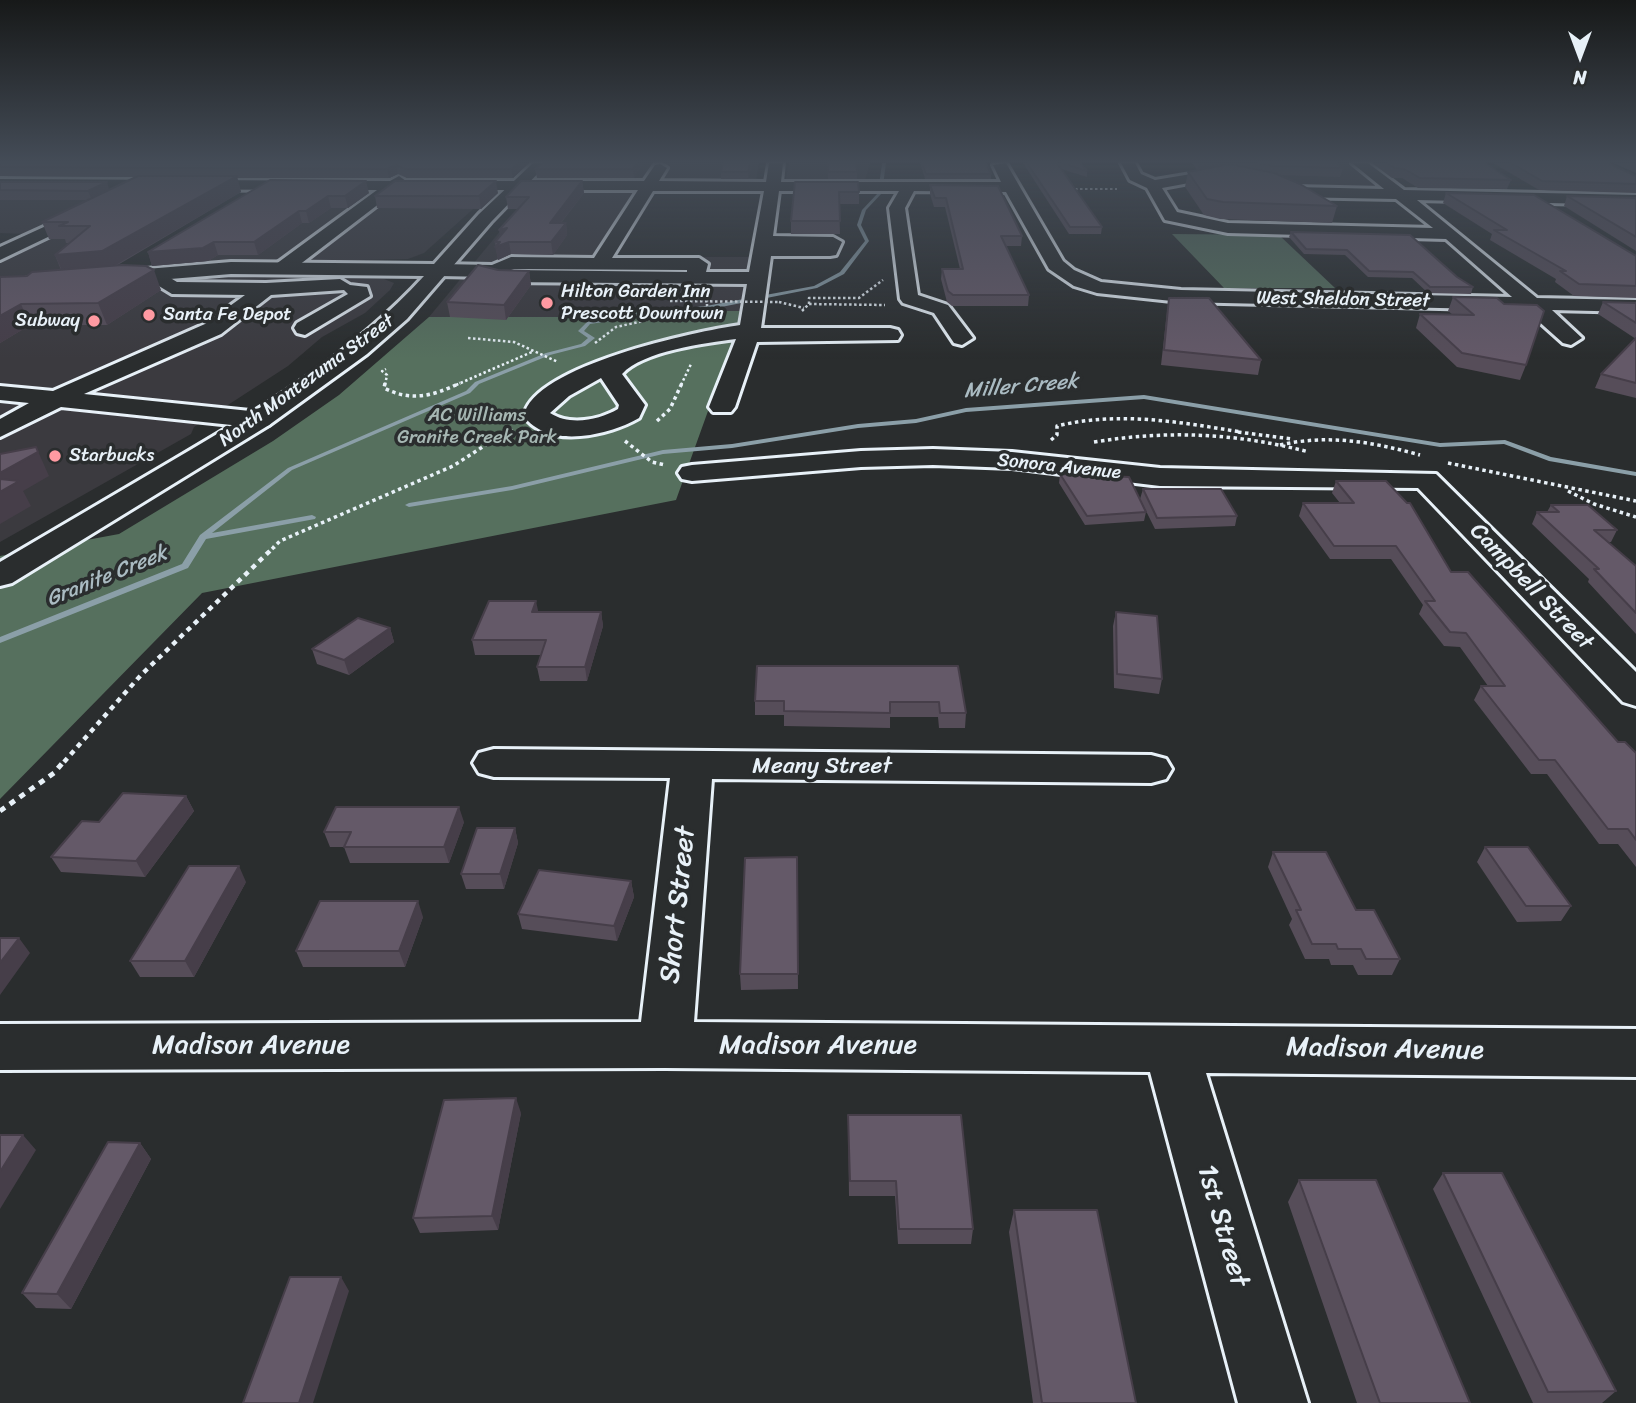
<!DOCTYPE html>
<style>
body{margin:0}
#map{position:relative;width:1636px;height:1403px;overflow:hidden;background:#2a2d2e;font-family:Sriracha,sans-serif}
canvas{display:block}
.north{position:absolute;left:1545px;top:21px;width:70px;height:70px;-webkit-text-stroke:5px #2a2d2e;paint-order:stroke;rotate:180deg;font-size:19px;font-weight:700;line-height:28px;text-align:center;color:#e8f1f8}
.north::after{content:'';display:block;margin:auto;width:24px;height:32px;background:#e8f1f8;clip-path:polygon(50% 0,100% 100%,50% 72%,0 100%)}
</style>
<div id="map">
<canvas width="1636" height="1403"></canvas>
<div class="north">N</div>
</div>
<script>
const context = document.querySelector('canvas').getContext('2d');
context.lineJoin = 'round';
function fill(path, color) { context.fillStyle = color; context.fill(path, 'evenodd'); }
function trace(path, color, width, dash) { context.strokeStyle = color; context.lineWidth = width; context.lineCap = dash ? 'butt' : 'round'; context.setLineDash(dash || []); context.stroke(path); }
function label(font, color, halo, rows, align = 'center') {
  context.font = font + ' Sriracha,sans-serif'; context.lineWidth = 7; context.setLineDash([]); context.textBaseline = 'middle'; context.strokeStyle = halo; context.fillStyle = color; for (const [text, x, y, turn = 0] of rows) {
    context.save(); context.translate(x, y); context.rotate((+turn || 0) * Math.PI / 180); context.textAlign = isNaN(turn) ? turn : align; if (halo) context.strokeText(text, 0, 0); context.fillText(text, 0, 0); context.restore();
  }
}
const built = new Path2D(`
 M560 163H759L756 181 750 182 545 179Z
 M789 163H870V164L864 184 785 183Z
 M1241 163H1354L1396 197 1307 195Z
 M243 188 94 271 0 282V247L27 234 0 233V198L22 189Z
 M296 190 480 191 491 193 424 253 408 259 164 264Z
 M539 191 650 192 612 257H750L744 311H642L603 317H429L531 194Z
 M240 276 384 279 394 283 390 290 365 313 322 337 288 366 194 427 191 434 0 542V294Z`);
const green = new Path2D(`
 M1172 234 1279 235 1335 288H1224Z
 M642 311H744L676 500 202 593 0 799V556L119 534 273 441 339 395 429 317H603Z`);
const stream = new Path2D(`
 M882 163H886L882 193 866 210 861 225 869 241 844 274 817 288 706 310 636 317 590 324 584 331 595 338 585 346 550 355 479 384 470 393 292 470 212 533 312 515 316 517 315 519 206 539 188 568 0 643V637L182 564 200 535 288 468 466 391 475 382 546 353 581 344 588 338 578 331 588 321 636 313 706 306 814 286 840 272 865 241 857 225 862 210 878 193Z
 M1144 395 1440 443 1505 440 1551 457 1636 472V476L1549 461 1504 444 1440 447 1144 399 966 412 916 423 858 428 732 448 663 454 512 490 409 507 405 505 409 503 512 486 663 450 732 444 858 424 916 419 966 408Z`);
const pathFar4 = new Path2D(`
 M1070 189H1117`);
const pathFar3 = new Path2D(`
 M779 302 804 308
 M809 304V298H859L883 280
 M802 311 809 304 885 305
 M468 338 514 342 558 362
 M595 343 616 327 707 307V299
 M385 385 387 375 382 371 386 369
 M456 385 534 351
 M681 385 691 364`);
const pathFar2 = new Path2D(`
 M385 383 384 388C411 402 433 396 460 383
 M657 421 670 409 682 383
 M1238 432 1292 439
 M1051 440 1057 435V426C1119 411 1179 422 1241 432
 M625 441 652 462 665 465
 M1094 442C1168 430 1236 433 1309 452
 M1280 445C1328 434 1373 442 1420 455
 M1448 463 1636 501
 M1568 491 1594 504 1636 517
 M272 549 280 541 453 466 512 428`);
const pathFar1 = new Path2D(`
 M64 762 141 675 274 547`);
const path = new Path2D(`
 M0 811 54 773 65 760`);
const minor = new Path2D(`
 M769 163H783L781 182H1001L993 165 1006 163 1063 261 1074 270 1101 282 1181 290 1512 297 1446 239 1228 233 1165 220 1147 188 1130 180 1121 163H1135L1141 174 1155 180 1227 168 1281 180 1294 187 1384 189 1352 163H1368L1404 190 1636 195V205L1417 200 1537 298 1636 300V312L1552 310 1582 338 1571 345 1563 343 1526 310 1181 302 1097 293 1074 286 1049 269 1006 192 914 191 905 208 918 295 948 305 973 338 962 345 954 343 934 313 903 303 900 299 889 208 899 191H779L773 236 833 237 842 242 836 255 830 256H771L761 328H890L898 330 901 335 898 340 757 342 735 407 731 412H713L709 407 736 339C705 343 643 351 622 374L645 405 639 418C610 435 548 450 524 416 532 366 697 331 740 325L747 284 501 282 490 277 440 276 430 270 440 264 492 265 511 257 594 258 638 190H397L290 272H276L274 268 276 264 377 190 0 189V179L390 181 399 176 406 181H644L655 165 660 164 667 168 659 181 766 182ZM1227 176 1271 186 1291 197 1396 199 1433 228 1228 223 1177 212 1162 188ZM653 191H764L749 272H706L708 264 699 258H612ZM514 269 687 270V272L511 270ZM601 378 619 405 618 409C599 420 570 426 550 413L569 396Z
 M92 205 100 210 98 213 0 260V247Z
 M113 270 159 271 177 282 266 283 340 279 350 285 367 287 370 296 305 335 297 333 294 328 297 323 348 294 344 290 271 295 221 334 84 394 260 412 269 415 273 420 269 425 260 428 61 407 0 437V419L29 403 0 400V386L53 391 205 324 245 295 172 294 154 283 106 280 103 276Z
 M933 449 1012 452 1160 468 1436 474 1636 672V706L1623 702 1418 488 1160 486 1012 468 933 465 861 467 692 481 682 479 678 473 682 467 692 465 861 451Z
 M494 749 1151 755 1166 759 1172 769 1166 779 1151 783 712 779 694 1022 1636 1029V1077L1206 1073 1308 1403H1238L1150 1072 665 1068 0 1070V1024L641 1022 670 778 494 777 479 773 473 763 479 753Z`);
const major = new Path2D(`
 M533 163H548L491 222 407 319 367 354 269 425 12 583 0 586V562C58 528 117 493 175 459 264 407 355 352 424 276L231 274 0 293V281L231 262 434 264 479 214Z`);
const pathBridge = new Path2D(`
 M670 301 778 302`);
const wall = new Path2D(`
 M0 163H529L513 178H407L398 174 389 178H237L241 192 116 266 161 290 107 325H30L0 343V277L27 276 61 270 55 255 69 243H66L65 239H49L42 222 87 200H0V182L110 190 136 177 0 176Z
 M542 163H643L634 178H537L535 169Z
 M723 163H753L748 179H721V172Z
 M828 163 857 172V179H828Z
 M920 163H986L991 174V179H925Z
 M1023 163H1080L1087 171V177L1061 169 1102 227 1101 234H1069Z
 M1192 163H1337L1343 168 1340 177 1279 175 1337 206 1332 223 1220 219 1204 215 1185 187 1188 172 1197 170Z
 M1372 163H1485L1511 180 1507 189 1418 188 1402 178H1392Z
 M1493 163H1608L1636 176V193L1539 190Z
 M1613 163H1636V173Z
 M270 180 369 193 348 208H331L309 223H302L258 255H218L208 261 152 266 148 252Z
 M582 181 584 193 561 223H566L567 235 553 255 511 254 498 260 495 242 518 209H508L506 197Z
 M795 182 859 192V204H839L840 234H791V221Z
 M930 185 1022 236 1021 246H1006L1029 295 1028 306H952L947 302 941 279 942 269H960L945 207H934L930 194Z
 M498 193 481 209 377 208 375 196Z
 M1446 193 1636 256V298L1574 296 1555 282 1556 279 1490 240 1492 234 1443 203Z
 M1567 196 1636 198V251L1564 206Z
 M1291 232 1457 277 1473 287 1471 294 1428 293 1412 278 1368 277 1345 255 1304 254 1289 237Z
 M498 270 529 271 531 285 506 320 450 317 447 302Z
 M1453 297 1497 298 1526 365 1520 380 1457 367 1416 328 1420 314 1453 315 1448 311Z
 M1169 298 1261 360 1258 375 1161 365 1167 312Z
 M1603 302 1636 303V398L1595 388 1601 374 1636 339 1598 314Z
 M1060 474 1146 512 1144 521 1085 525 1059 483Z
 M1336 481 1451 572 1618 742 1636 753V867L1618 844H1599L1547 774H1531L1474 700 1481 686H1488L1460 647 1444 646 1419 614 1423 605 1391 559H1330L1299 516 1303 503H1340L1332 493Z
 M1143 489 1237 516 1235 526 1155 529 1140 499Z
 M1551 505 1617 530 1611 542H1608L1636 566V634L1588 582 1589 579 1532 524 1537 512H1547Z
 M538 612H601L603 626 587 681H540L537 667 541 655H475L472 640Z
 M1116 612 1162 679 1159 694 1114 688 1113 626Z
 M390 628 394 642 349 675 317 664 312 649Z
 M958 666 966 713 965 728H939L938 717H890V728L784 726V715H755V701Z
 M186 796 194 811 145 877 61 872 51 857 99 822Z
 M464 822 449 863H350L344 847H330L324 832Z
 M515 828 518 843 504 889H466L461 874Z
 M1485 847 1571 906 1561 921 1517 922 1477 862Z
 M1273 852 1356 910 1400 959 1392 975H1358L1353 965H1331L1329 959H1305L1289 925 1292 919 1268 867Z
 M797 857 798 989 741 990 740 974Z
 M631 881 634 897 617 941 522 929 518 914Z
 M246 882 194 977H140L130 961Z
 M423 917 405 967H303L296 951Z
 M521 1113 498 1230 420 1233 413 1218Z
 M848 1115 973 1229 971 1244H898L895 1196H849Z
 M140 1143 151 1159 71 1309 36 1308 22 1293Z
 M1443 1173 1616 1391 1602 1403H1533L1433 1189Z
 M1299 1180 1470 1403H1357L1288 1202Z
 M1014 1210 1136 1403H1033L1009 1232Z`);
const shadedWall = new Path2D(`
 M518 163H529L513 178 511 169Z
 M637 163H643L634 178 633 169Z
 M750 163H753L748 179V172Z
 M1199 163H1228V165L1197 170Z
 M396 165 398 174 389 178 387 169Z
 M237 176 241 192 109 269 63 273 55 255Z
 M366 181 369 193 348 208 345 196Z
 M496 181 498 193 481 209 479 196Z
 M582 181 584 193 551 235 550 223Z
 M107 182 110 192 92 200 88 191Z
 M328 196 331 208 309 223 306 211Z
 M299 211 302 223 258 255 254 242Z
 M566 223 567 235 553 255 551 242Z
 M507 228 501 243 499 230Z
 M214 242 218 255 208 261 152 266 148 252Z
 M509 242 511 254 498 260 495 247Z
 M154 270 161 290 107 325 98 303Z
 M529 271 531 285 506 320 504 305Z
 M21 304 30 325 0 343V316Z
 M36 447 49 476 23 491 31 506 0 524V473Z
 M536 601 539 615 532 612Z
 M601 612 603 626 587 681 585 667Z
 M390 628 394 642 349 675 344 660Z
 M186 796 194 811 145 877 136 861Z
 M459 807 464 822 449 863 444 847Z
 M515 828 518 843 504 889 500 874Z
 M239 866 246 882 194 977 185 961Z
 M631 881 634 897 617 941 614 926Z
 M418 901 423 917 405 967 399 951Z
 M19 938 30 953 0 995V963Z
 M516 1098 521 1113 498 1230 492 1216Z
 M23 1135 36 1150 0 1209V1172Z
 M140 1143 151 1159 71 1309 57 1294Z
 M341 1277 349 1291 313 1403H299Z`);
const building = new Path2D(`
 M0 163H518L511 169H405L396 165 387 169 0 167Z
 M542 163H637L633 169H535Z
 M723 163H750L748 172H721Z
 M828 163H856L857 172H828Z
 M922 163H986L991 174H926Z
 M1027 163H1057L1102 227H1070Z
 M1062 163H1080L1087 171Z
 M1258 163H1337L1343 168 1274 166Z
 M1387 163H1485L1511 180 1420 178 1404 169 1395 168Z
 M1511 163H1608L1636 176V184L1542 181Z
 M1230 164 1274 173 1300 184 1337 206 1223 202 1207 199 1188 172Z
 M138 176H237L102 251 55 255 90 226H59L68 222H42Z
 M270 180 366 181 345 196H328L306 211H299L254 242H214L203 248 148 252Z
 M395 181H496L479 196H375Z
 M521 181H582L550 223H566L551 242H509L495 247 500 242H495L507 228 499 230 529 197H506Z
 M0 182H107L88 191 0 190Z
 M795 182H858L859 192H839L840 221H791Z
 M930 185 998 186 1022 236H1001L1029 295H953L948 291 942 269H963L946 198H935Z
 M1446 193 1534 195 1636 256V286L1579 284 1560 271H1566L1494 230H1507Z
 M1567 196 1636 198V237Z
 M1291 232 1410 235 1457 277 1473 287H1430L1413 272 1369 271 1347 250 1306 249Z
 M122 265 146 266 154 270 98 303 21 304 0 316V277L27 276 32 272Z
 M478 265 498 270 529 271 504 305 447 302Z
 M1453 297 1497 298 1504 304 1537 305 1544 311 1526 365 1462 353 1420 314 1474 315Z
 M1169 298H1209L1261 360 1164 350Z
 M1603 302 1636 303V323Z
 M1636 338V383L1601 374Z
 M36 447 38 452 0 473V454Z
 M1060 474 1129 477 1146 512 1087 516Z
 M0 479 19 481 0 492Z
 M1336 481H1386L1407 503H1410L1451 572H1468L1618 742H1625L1636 753V840L1628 829H1608L1555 760H1539L1481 686H1505L1466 633 1450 632 1425 601H1435L1396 546H1334L1303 503H1354Z
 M1143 489H1221L1237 516 1157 518Z
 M1551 505H1588L1617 530H1594L1636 566V613L1594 569H1599L1537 512H1559Z
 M489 601H536L532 612H601L585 667H537L546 640H472Z
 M1116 612 1157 616 1162 679 1117 674Z
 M358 618 390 628 344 660 312 649Z
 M757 666H958L966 713H940L939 702H890V713L784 711V701H755Z
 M123 793 186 796 136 861 51 857 82 821 99 822Z
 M336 807H459L444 847H344L351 832H324Z
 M477 828H515L500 874H461Z
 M1485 847H1528L1571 906H1526Z
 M1273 852H1326L1356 910H1374L1400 959H1366L1361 949H1338L1336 944H1312L1296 910H1301Z
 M797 857 798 974H740L745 858Z
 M189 866H239L185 961H130Z
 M539 870 631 881 614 926 518 914Z
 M320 901H418L399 951H296Z
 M0 938H19L0 963Z
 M516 1098 492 1216 413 1218 444 1100Z
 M848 1115H961L973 1229H899L896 1181H850Z
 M0 1135H23L0 1172Z
 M108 1142 140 1143 57 1294 22 1293Z
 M1443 1173H1502L1616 1391 1548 1392Z
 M1299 1180H1376L1470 1403H1380Z
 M1014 1210H1097L1136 1403H1042Z
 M290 1277H341L299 1403H243Z`);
const markers = [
 [547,303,7,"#ff9aa2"],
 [149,315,7,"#ff9aa2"],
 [94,321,7,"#ff9aa2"],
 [55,456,7,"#ff9aa2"]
];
const farPoinames = [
 ["Hilton Garden Inn",561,292],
 ["Prescott Downtown",561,314],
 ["Santa Fe Depot",163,315],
 ["Subway",80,321,"right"],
 ["Starbucks",69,456]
];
const farStreetnames = [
 ["West Sheldon Street",1343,300,1],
 ["North Montezuma Street",307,381,-36],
 ["Sonora Avenue",1059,467,6]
];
const farParknames = [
 ["AC Williams",477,416],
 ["Granite Creek Park",477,438]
];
const farWaternames = [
 ["Miller Creek",1021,387,-5],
 ["Granite Creek",107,577,-22]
];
const streetNames = [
 ["Campbell Street",1531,587,46],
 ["Meany Street",822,767]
];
const nearStreetnames = [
 ["Short Street",679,905,-84],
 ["Madison Avenue",251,1046],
 ["Madison Avenue",818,1046],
 ["Madison Avenue",1385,1050,1],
 ["1st Street",1222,1226,74]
];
fill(built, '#3b3a3f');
fill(green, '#56705e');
fill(stream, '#8b9fa8');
trace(minor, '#e8f1f8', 6);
trace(major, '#e8f1f8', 6);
trace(pathFar4, '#e8f1f8', 2, [2.5, 2.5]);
trace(pathFar3, '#e8f1f8', 2.5, [2.5, 2.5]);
trace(pathFar2, '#e8f1f8', 3.5, [3.5, 3.5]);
trace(pathFar1, '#e8f1f8', 4.5, [5, 5]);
trace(path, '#e8f1f8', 5, [6, 6]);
fill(minor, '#2a2d2e');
fill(major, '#2a2d2e');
trace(pathBridge, '#e8f1f8', 2.5, [2.5, 2.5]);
fill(wall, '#564d59');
fill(shadedWall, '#463e49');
fill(building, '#645968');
trace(building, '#463e49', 2);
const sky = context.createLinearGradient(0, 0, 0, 359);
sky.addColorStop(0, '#171919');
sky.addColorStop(0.45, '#444c57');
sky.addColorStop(1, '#444c5700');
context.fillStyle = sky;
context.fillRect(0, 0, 1636, 359);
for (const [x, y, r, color] of markers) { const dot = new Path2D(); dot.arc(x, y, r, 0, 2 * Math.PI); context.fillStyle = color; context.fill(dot); trace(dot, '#2a2d2e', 2.5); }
label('19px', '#e8f1f8', '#2a2d2e', farPoinames, 'left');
label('19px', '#e8f1f8', '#2a2d2e', farStreetnames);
label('19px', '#a6b7b3', '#2a2d2e', farParknames);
label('italic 21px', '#aabbc2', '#2a2d2e', farWaternames);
label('23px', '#e8f1f8', '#2a2d2e', streetNames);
label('28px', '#e8f1f8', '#2a2d2e', nearStreetnames);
</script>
